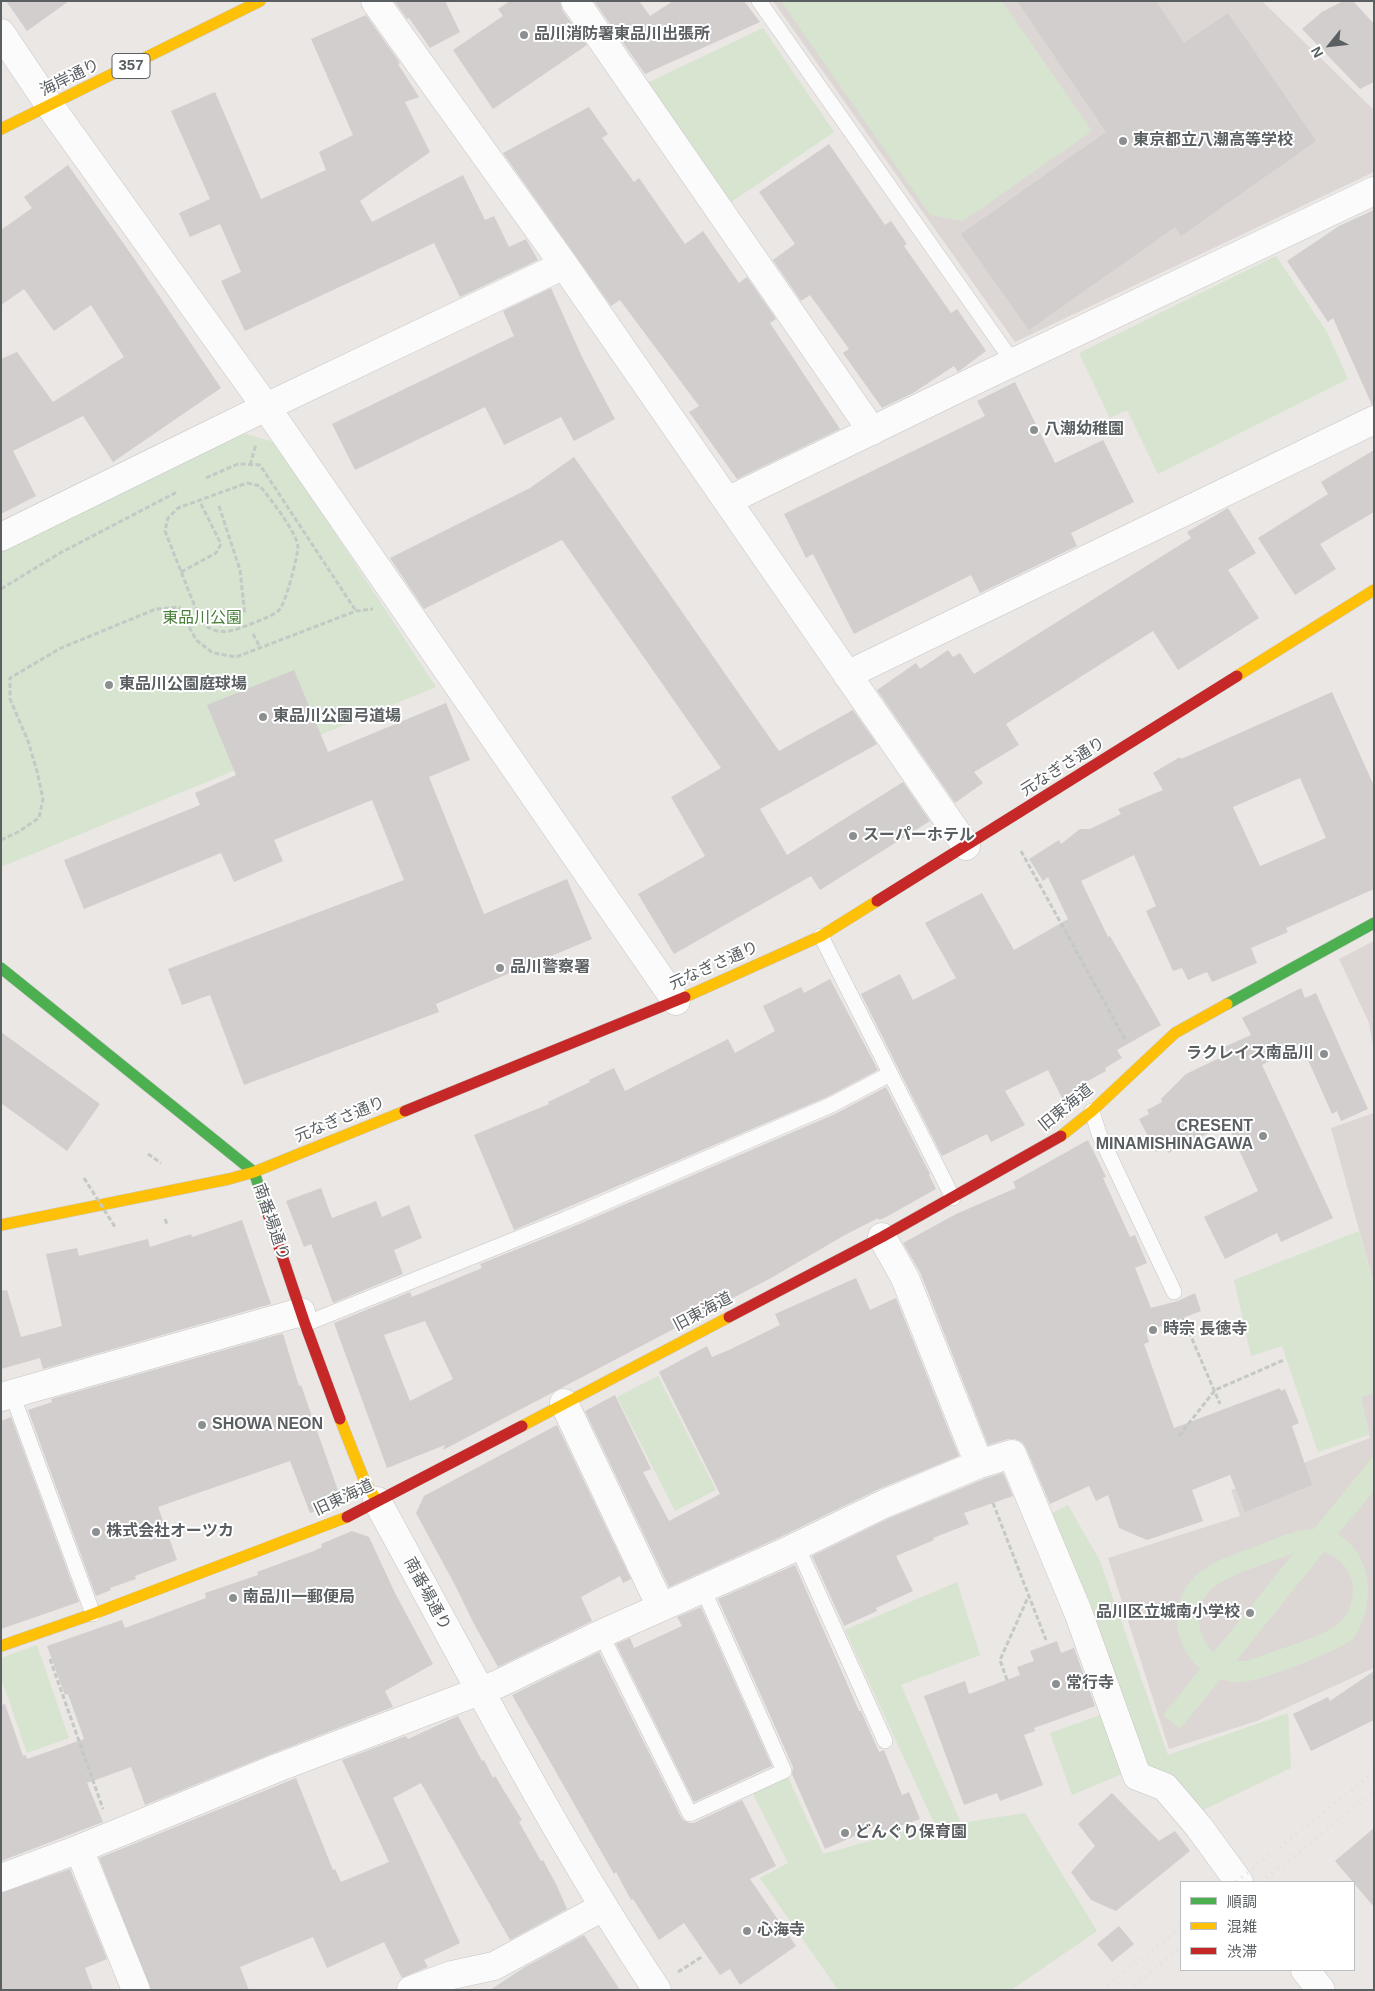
<!DOCTYPE html>
<meta charset="utf-8">
<style>
body{margin:0}
#map{position:relative;width:1375px;height:1991px;overflow:hidden;background:#eae7e4;font-family:Helvetica,"Noto Sans JP",sans-serif}
canvas{display:block}
.frame{position:absolute;inset:0;border:2px solid #5a5f62;pointer-events:none}
.legend{position:absolute;left:1180px;top:1881px;width:175px;height:90px;box-sizing:border-box;background:#fff;border:1px solid #bdbfc0;margin:0;padding:6px 9px;list-style:none;font-size:15px;color:#5a5f62}
.legend li{display:flex;align-items:center;gap:10px;height:25px}
.legend b{width:25px;border:1px solid #bdbfc0}
.north{position:absolute;left:1305px;top:20px;width:50px;height:50px;-webkit-text-stroke:4px #fff;paint-order:stroke;rotate:241deg;font-size:14px;font-weight:700;line-height:20px;text-align:center;color:#5a5f62}
.north::after{content:'';display:block;margin:auto;width:18px;height:22px;background:#5a5f62;clip-path:polygon(50% 0,100% 100%,50% 72%,0 100%)}
</style>
<div id="map">
<canvas width="1375" height="1991"></canvas>
<div class="frame"></div>
<ul class="legend">
<li><b style="height:6px;background:#4caf50"></b>順調</li>
<li><b style="height:6px;background:#ffc107"></b>混雑</li>
<li><b style="height:6px;background:#c62828"></b>渋滞</li>
</ul>
<div class="north">N</div>
</div>
<script>
const context = document.querySelector('canvas').getContext('2d');
context.lineJoin = 'round';
function fill(path, color) { context.fillStyle = color; context.fill(path, 'evenodd'); }
function trace(path, color, width, dash) { context.strokeStyle = color; context.lineWidth = width; context.lineCap = dash ? 'butt' : 'round'; context.setLineDash(dash || []); context.stroke(path); }
function label(font, color, halo, rows, align = 'center') {
  context.font = font + ' Helvetica,"Noto Sans JP",sans-serif'; context.lineWidth = 4; context.setLineDash([]); context.textBaseline = 'middle'; context.strokeStyle = halo; context.fillStyle = color; for (const [text, x, y, turn = 0] of rows) {
    context.save(); context.translate(x, y); context.rotate((+turn || 0) * Math.PI / 180); context.textAlign = isNaN(turn) ? turn : align; if (halo) context.strokeText(text, 0, 0); context.fillText(text, 0, 0); context.restore();
  }
}
const education = new Path2D(`
 M773 1H1262L1374 110V172L1015 342Z
 M1374 941V1053L1369 1023 1339 959Z
 M1374 1113V1284L1331 1128Z
 M1374 1393V1668L1257 1721 1169 1749 1108 1558 1240 1516 1231 1490 1370 1438 1361 1397Z`);
const green = new Path2D(`
 M781 1H1002L1092 131 963 221 930 215Z
 M763 28 834 132 730 203 647 83Z
 M1276 256 1327 332 1348 379 1158 474 1127 410 1110 418 1079 353Z
 M240 432 276 443 436 687 1 867V547Z
 M1359 1231 1374 1284V1393L1361 1397 1369 1435 1318 1452 1282 1346 1251 1356 1234 1280Z
 M658 1376 716 1490 675 1511 617 1397Z
 M1374 1455V1491L1338 1534C1375 1557 1375 1608 1353 1639 1339 1651 1261 1681 1243 1682 1236 1683 1228 1681 1221 1679L1180 1729 1163 1715 1200 1669C1171 1644 1168 1596 1200 1572 1216 1559 1239 1553 1259 1545 1276 1539 1295 1529 1314 1529ZM1324 1552C1336 1555 1347 1566 1351 1578 1356 1594 1351 1613 1338 1624 1324 1636 1276 1650 1256 1658L1245 1661H1236ZM1293 1554 1214 1652H1213C1196 1634 1192 1604 1214 1587 1229 1575 1274 1560 1293 1554Z
 M1068 1505 1100 1561 1168 1755 1288 1713 1291 1768 1199 1812 1142 1764 1046 1516Z
 M957 1582 980 1655 901 1685 961 1823 1025 1813 1097 1931 1011 1990H838L760 1878 788 1863 752 1792 787 1775 823 1854 934 1823 845 1630Z
 M37 1645 69 1738 27 1753 1 1678V1658Z
 M1103 1714 1122 1774 1072 1795 1050 1733Z`);
const building = new Path2D(`
 M6 1H69L27 31Z
 M397 1H445L460 32 430 48 409 18 407 19 395 2Z
 M510 1H560L562 10 587 45 493 109 453 50 503 16 498 9Z
 M594 1H639L650 16 673 1H744L760 22 645 74Z
 M1017 1H1156L1184 43 1228 13 1316 141 1181 236 1175 227 1029 330 961 234 1106 132Z
 M1343 1H1353L1374 24V82L1360 89 1302 29 1322 12Z
 M366 15 400 63 398 64 419 97 405 102 430 152 360 201 372 222 463 175 485 220 494 216 509 247 526 239 538 260 460 297 434 243 245 331 221 281 241 272 220 224 190 237 179 213 210 199 171 111 215 92 261 199 326 170 319 152 353 135 311 39Z
 M589 107 608 134 602 138 634 182 639 178 685 244 703 231 739 283 747 277 776 319 770 323 840 429 737 479 689 412 699 406 620 300 611 306 503 153Z
 M829 144 885 225 891 221 907 244 904 246 951 313 957 309 986 351 958 372 954 366 913 393 882 408 843 353 849 349 810 295 801 301 773 260 795 244 759 192Z
 M68 165 133 257 221 388 113 462 83 416 13 451 36 496 1 514V359L17 352 53 402 124 357 91 305 54 331 24 289 1 305V230L32 208 24 197Z
 M1374 210V405H1372L1333 318 1328 322 1287 261 1339 226Z
 M551 288 582 357 615 419 574 441 561 417 504 445 485 407 355 470 332 424 514 336 503 311Z
 M1015 382 1055 463 1103 440 1134 502 1071 533 1077 546 980 593 971 575 854 634 813 554 806 558 784 514 985 416 977 401Z
 M1374 450V512L1320 544 1336 569 1295 595 1258 538 1328 494 1321 482Z
 M574 457 779 751 853 710 877 744 760 809 787 855 903 782 930 821 820 890 811 876 674 954 638 894 705 856 671 797 721 768 562 540 424 609 390 558 530 488Z
 M1228 508 1256 553 1228 570 1259 618 1178 670 1153 631 1006 724 1019 745 974 772 983 783 955 803 877 690 916 663 920 669 948 650 953 657 960 653 974 674 1191 538 1187 532Z
 M294 670 328 752 446 703 470 760 429 777 484 914 567 879 592 939 436 1004 439 1012 244 1085 210 995 182 1005 168 969 404 880 372 800 274 840 283 861 234 882 221 853 84 909 64 860 200 805 195 793 236 775 207 705Z
 M1332 692 1374 786V889L1286 928 1288 932 1251 948 1257 963 1212 982 1207 972 1188 980 1182 968 1173 971 1146 911 1156 906 1134 855 1081 881 1108 937 1110 936 1161 1025 1117 1050 1122 1058 1105 1068 1106 1071 1084 1083 1089 1092 1065 1104 1048 1070 1005 1091 1025 1125 991 1142 987 1134 942 1156 861 994 900 974 913 1000 956 978 925 923 982 893 1014 950 1068 919 1048 877 1043 881 1029 859 1059 840 1061 844 1080 829H1090L1121 814 1118 809 1163 790 1153 773 1180 757 1181 759ZM1300 778 1326 838 1260 866 1233 807Z
 M830 979 878 1070 827 1097 514 1230 474 1135 549 1104 548 1102 590 1082 589 1080 614 1068 625 1091 728 1039 735 1053 775 1031 763 1006 801 987 804 993Z
 M1301 988 1305 998 1316 993 1368 1109 1341 1121 1337 1111 1332 1114 1301 1044 1262 1065 1333 1218 1281 1242 1277 1233 1225 1259 1204 1217 1258 1191 1227 1124 1168 1153 1166 1148 1156 1152 1139 1119 1149 1114 1147 1110 1162 1102 1161 1099 1186 1074 1228 1054 1224 1047 1251 1035 1242 1018Z
 M1 1032 100 1104 67 1151 1 1103Z
 M886 1087 930 1174 929 1175 936 1189 886 1217 879 1220 878 1218 845 1235 771 1278 443 1450 445 1445 387 1468 334 1323 410 1292 412 1297 482 1268 480 1264 570 1228 835 1114ZM425 1321 453 1379 410 1401 384 1335Z
 M1088 1140 1106 1177 1103 1178 1130 1237 1135 1235 1147 1263 1135 1268 1151 1308 1178 1301 1195 1293 1201 1311 1146 1332 1149 1342 1144 1344 1174 1428 1280 1388 1281 1391 1285 1389 1299 1423 1292 1426 1312 1485 1245 1512 1230 1475 1192 1490 1203 1521 1147 1540 1119 1528 1108 1495 1096 1501 1089 1486 1050 1504 1026 1448 1022 1442 1015 1439H1008L988 1445 920 1272 903 1243 956 1214 1016 1188 1013 1182Z
 M321 1188 332 1218 376 1201 382 1217 409 1205 422 1238 394 1250 403 1274 333 1303 311 1244 304 1247 286 1201Z
 M242 1220 271 1304 43 1369 40 1358 1 1369V1291L7 1290 21 1337 62 1326 46 1254 77 1248 79 1256 148 1239 150 1247 191 1234 192 1237Z
 M856 1278 870 1310 896 1298 959 1456 879 1489 776 1539 669 1587 585 1411 615 1395 651 1469 643 1472 669 1521 720 1494 659 1372 707 1346 712 1357 729 1350 780 1325 775 1314Z
 M281 1334H283L299 1386 301 1385 342 1502 310 1513 290 1461 158 1507 177 1560 135 1576 136 1579 110 1588 111 1590 96 1596 28 1410 52 1402 51 1399Z
 M11 1417 79 1602 1 1629V1421Z
 M557 1425 631 1579 623 1583 620 1576 581 1597 592 1621 498 1667 473 1622 455 1585 416 1513 424 1496Z
 M1003 1473 1013 1496 964 1513 969 1524 933 1538 934 1540 896 1556 913 1591 876 1608 877 1611 844 1626 812 1556 892 1517 984 1479Z
 M352 1531 369 1537 395 1593 433 1664 385 1691 393 1707 271 1754 145 1805 131 1767 87 1783 103 1822 1 1861V1705L5 1704 23 1756 26 1755 27 1759 84 1739 68 1694 65 1695 47 1646 122 1620 125 1628 206 1598 205 1593 258 1575 257 1572 314 1551 322 1547 321 1544Z
 M795 1565 859 1711H861L879 1752 884 1750 902 1795 909 1792 920 1819 877 1834 875 1827 825 1849 792 1774 793 1767 718 1599Z
 M701 1607 772 1766 694 1802 616 1644 630 1638 634 1648 682 1626 677 1617Z
 M1057 1641 1061 1653 1074 1648 1095 1706 1034 1728 1035 1731 1024 1735 1043 1785 1000 1801 997 1793 964 1805 924 1696 965 1681 969 1694 1020 1675 1017 1667 1034 1661 1030 1651Z
 M599 1652 682 1819 689 1823H694L742 1800 776 1866 750 1879 796 1946 740 1985 730 1969 720 1975 684 1923 659 1940 633 1899 631 1900 616 1872 614 1874 512 1695Z
 M1374 1671V1720L1311 1751 1293 1714 1328 1697 1330 1701Z
 M458 1716 482 1761 484 1760 493 1778 495 1776 522 1820 519 1822 541 1861 543 1860 557 1886 567 1909 510 1940 421 1783 393 1798 460 1943 424 1960 428 1967 402 1978 384 1942 327 1968 313 1937 240 1967 249 1990H151L99 1858 296 1778 333 1870 335 1869 341 1882 389 1862 342 1760 406 1736 408 1739Z
 M1112 1793 1159 1841 1175 1831 1190 1851 1116 1911 1091 1900 1071 1872 1095 1846 1078 1824Z
 M1374 1828V1907L1335 1861Z
 M70 1869 107 1959 85 1968 93 1990H1V1893Z
 M1119 1926 1134 1944 1112 1962 1097 1944Z
 M584 1935 620 1990H490L525 1967Z`);
const path = new Path2D(`
 M250 465 256 444
 M206 478 238 464 260 465 356 611
 M247 483 260 486C269 497 298 534 298 547 298 556 285 604 280 609 275 615 263 619 256 622 235 630 214 641 199 617L165 531 168 518 178 508Z
 M219 506 240 570 245 615
 M181 572 216 553 221 544 199 500
 M1 589 60 553 177 492
 M253 634 260 647
 M1 840 18 832 39 818 43 799 37 771 28 741 10 699V678L61 648 156 609 179 607 196 640 213 653 236 657 356 611 373 609
 M1021 851 1126 1041
 M148 1154 161 1163
 M165 1219 168 1226
 M1183 1318 1220 1404
 M1179 1436 1215 1390 1284 1360
 M993 1503 1046 1640
 M50 1659 103 1809
 M1007 1680 1000 1660 1029 1595
 M678 1972 703 1956`);
const lane = new Path2D(`
 M759 1 1013 362
 M821 936 953 1198
 M1092 1111 1099 1134 1174 1292
 M305 1324 566 1219 831 1105 890 1074
 M12 1394 93 1614
 M797 1546 885 1741
 M601 1634 690 1814 784 1771 703 1589`);
const street = new Path2D(`
 M375 1 564 265 966 846
 M575 1 872 431
 M1 33 50 106 266 407 676 1001
 M727 501 978 379 1374 191
 M1 537 266 407 564 265
 M847 675 1374 420
 M882 1237 905 1278 979 1464
 M1 1397 301 1312
 M564 1403 661 1607
 M377 1501C468 1666 553 1834 657 1990
 M79 1849 136 1990
 M1 1878 79 1849 277 1768 498 1684 601 1634 783 1553 886 1503 979 1464 1012 1454 1078 1612 1137 1776 1165 1787 1199 1827 1239 1882
 M1305 1970 1321 1990
 M411 1990 452 1975 494 1966 603 1907`);
const fast = new Path2D(`
 M1 968 254 1172 267 1211
 M1227 1004 1374 923`);
const slow = new Path2D(`
 M1 129 260 1
 M1237 676 1374 590
 M685 997 821 936 877 901
 M1061 1136 1092 1111 1175 1033 1227 1004
 M1 1225 229 1179 254 1172 405 1111
 M340 1419 365 1482 377 1501
 M522 1426 729 1317
 M1 1646 93 1614 347 1517`);
const jam = new Path2D(`
 M877 901 1237 676
 M405 1111 685 997
 M267 1211 305 1324 340 1419
 M729 1317 882 1237 1061 1136
 M347 1517 522 1426`);
const rail = new Path2D(`
 M1236 1882 1374 1772
 M1261 1882 1374 1792
 M1103 1990 1181 1927
 M1128 1990 1181 1947`);
const pathBridge = new Path2D(`
 M84 1178 115 1227`);
const markers = [
 [524,35,5,"#8c8f90"],
 [1123,141,5,"#8c8f90"],
 [1034,430,5,"#8c8f90"],
 [109,685,5,"#8c8f90"],
 [263,717,5,"#8c8f90"],
 [853,836,5,"#8c8f90"],
 [500,968,5,"#8c8f90"],
 [1324,1054,5,"#8c8f90"],
 [1263,1136,5,"#8c8f90"],
 [1153,1330,5,"#8c8f90"],
 [202,1425,5,"#8c8f90"],
 [96,1532,5,"#8c8f90"],
 [233,1598,5,"#8c8f90"],
 [1250,1613,5,"#8c8f90"],
 [1056,1684,5,"#8c8f90"],
 [845,1833,5,"#8c8f90"],
 [747,1931,5,"#8c8f90"]
];
const shields = [
 [131,66,38]
];
const shieldNames = [
 ["357",131,66]
];
const poiNames = [
 ["品川消防署東品川出張所",534,35],
 ["東京都立八潮高等学校",1133,141],
 ["八潮幼稚園",1044,430],
 ["東品川公園庭球場",119,685],
 ["東品川公園弓道場",273,717],
 ["スーパーホテル",863,836],
 ["品川警察署",510,968],
 ["ラクレイス南品川",1314,1054,"right"],
 ["CRESENT",1253,1127,"right"],
 ["MINAMISHINAGAWA",1253,1145,"right"],
 ["時宗 長徳寺",1163,1330],
 ["SHOWA NEON",212,1425],
 ["株式会社オーツカ",106,1532],
 ["南品川一郵便局",243,1598],
 ["品川区立城南小学校",1240,1613,"right"],
 ["常行寺",1066,1684],
 ["どんぐり保育園",855,1833],
 ["心海寺",757,1931]
];
const streetNames = [
 ["海岸通り",70,78,-26],
 ["元なぎさ通り",1063,767,-32],
 ["元なぎさ通り",714,966,-24],
 ["旧東海道",1066,1108,-39],
 ["元なぎさ通り",340,1120,-22],
 ["南番場通り",271,1222,71],
 ["旧東海道",703,1312,-28],
 ["旧東海道",344,1498,-25],
 ["南番場通り",427,1594,62]
];
const parkNames = [
 ["東品川公園",202,619]
];
fill(education, '#dcd7d4');
fill(green, '#d7e4d0');
fill(building, '#d1cecd');
trace(lane, '#c6c5c4', 16);
trace(street, '#c6c5c4', 29);
trace(fast, '#c6c6c5', 12);
trace(slow, '#c6c6c5', 12);
trace(jam, '#c6c6c5', 12);
trace(path, '#c4c9c5', 3, [5, 2.5]);
trace(lane, '#fcfbfb', 15);
trace(street, '#fcfbfb', 28);
trace(fast, '#4caf50', 11);
trace(slow, '#ffc107', 11);
trace(jam, '#c62828', 11);
trace(rail, '#e1e1e1', 4, [1, 6]);
trace(pathBridge, '#c4c9c5', 3, [5, 2.5]);
for (const [x, y, r, color] of markers) { const dot = new Path2D(); dot.arc(x, y, r, 0, 2 * Math.PI); context.fillStyle = color; context.fill(dot); trace(dot, '#fff', 2); }
for (const [x, y, w] of shields) { const box = new Path2D(); box.roundRect(x - w / 2, y - 12.5, w, 25, 4); context.fillStyle = '#fff'; context.fill(box); trace(box, '#5a5f62', 1); }
label('bold 15px', '#5a5f62', null, shieldNames);
label('bold 16px', '#5a5f62', '#fff', poiNames, 'left');
label('16px', '#5a5f62', '#fff', streetNames);
label('16px', '#48803a', '#fff', parkNames);
</script>
